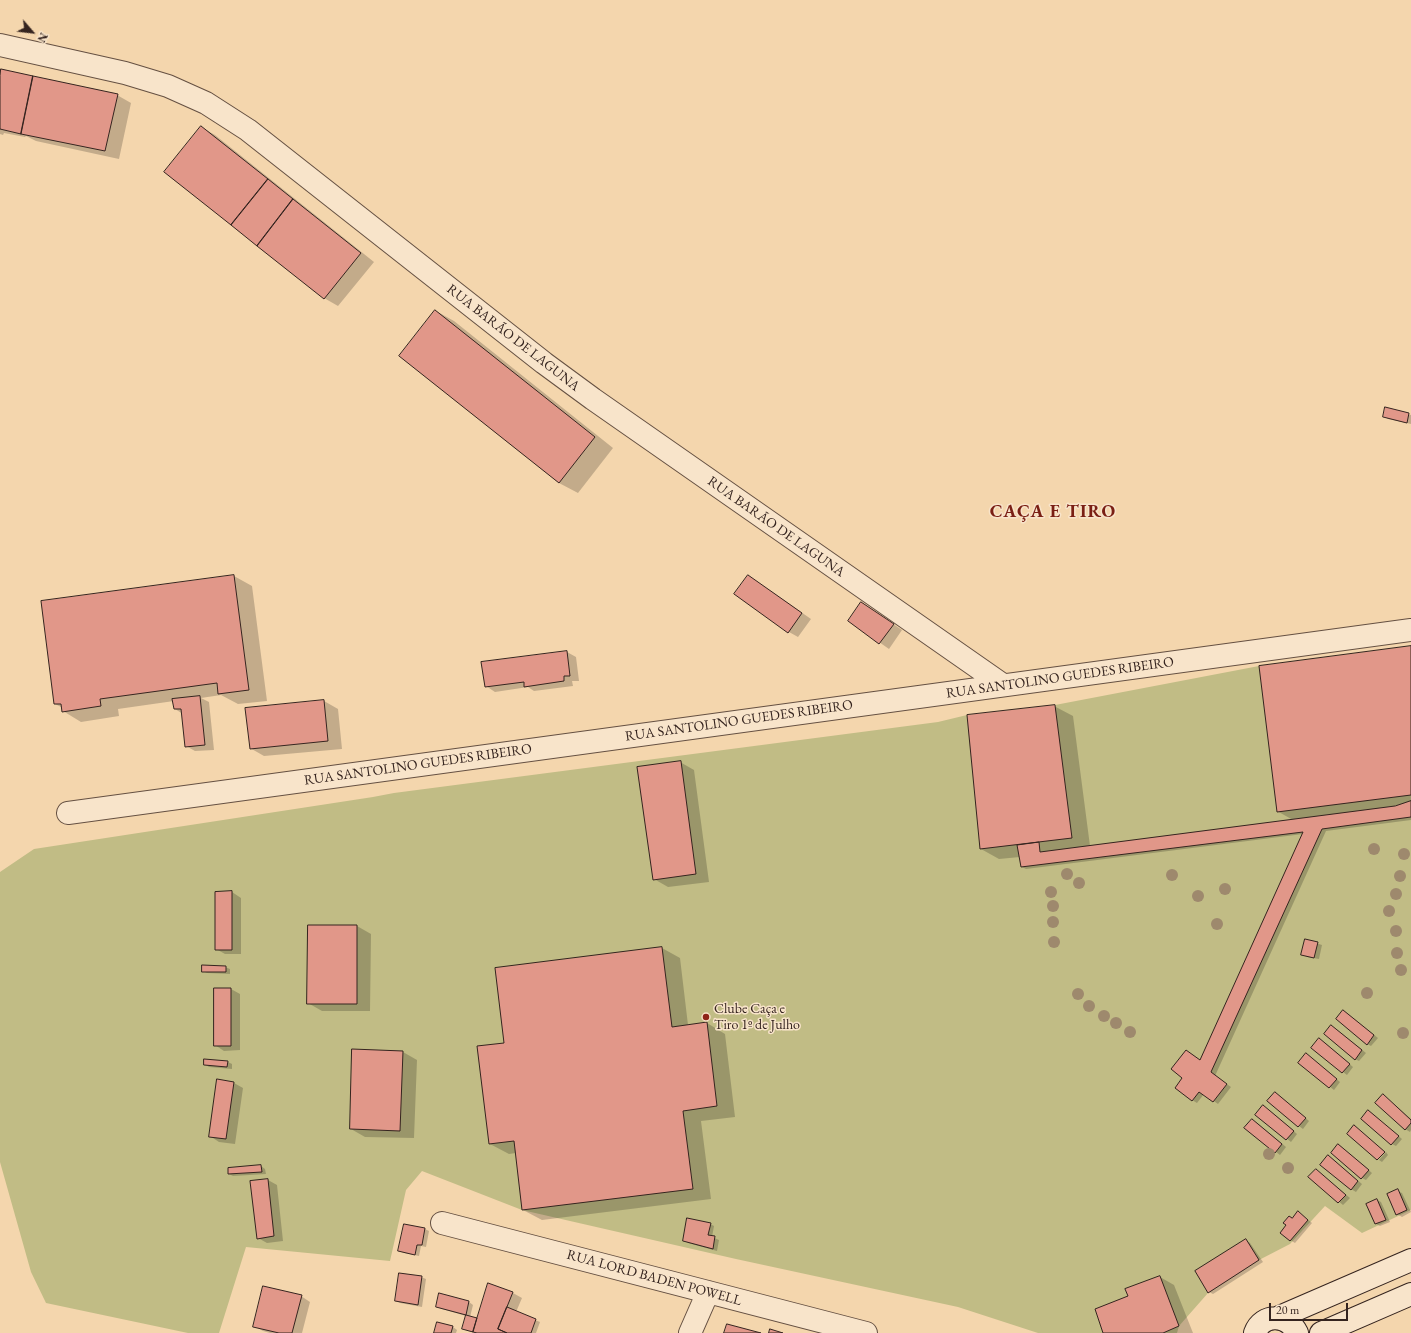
<!DOCTYPE html>
<meta charset="utf-8">
<style>
body{margin:0}
#map{position:relative;width:1411px;height:1333px;overflow:hidden;background:#f4d6ad;font-family:"EB Garamond",serif}
canvas{display:block}
.north{position:absolute;left:12px;top:12px;width:40px;height:40px;-webkit-text-stroke:3px #f8e4ca;paint-order:stroke;rotate:118deg;font-size:11px;font-weight:700;line-height:16px;text-align:center;color:#35241f}
.north::after{content:'';display:block;margin:auto;width:14px;height:18px;background:#35241f;clip-path:polygon(50% 0,100% 100%,50% 72%,0 100%)}
.scale{position:absolute;left:1269px;top:1303px;width:79px;height:18px;box-sizing:border-box;border:2px solid #35241f;border-top:0;padding-left:5px;font-size:12px;line-height:14px;white-space:nowrap;color:#35241f;-webkit-text-stroke:3px #f8e4ca;paint-order:stroke}
</style>
<div id="map">
<canvas width="1411" height="1333"></canvas>
<div class="north">N</div>
<div class="scale">20 m</div>
</div>
<script>
const context = document.querySelector('canvas').getContext('2d');
context.lineJoin = 'round';
function fill(path, color) { context.fillStyle = color; context.fill(path, 'evenodd'); }
function trace(path, color, width, dash) { context.strokeStyle = color; context.lineWidth = width; context.lineCap = dash ? 'butt' : 'round'; context.setLineDash(dash || []); context.stroke(path); }
function label(font, color, halo, rows, align = 'center') {
  context.font = font + ' "EB Garamond",serif'; context.lineWidth = 3; context.setLineDash([]); context.textBaseline = 'middle'; context.strokeStyle = halo; context.fillStyle = color; for (const [text, x, y, turn = 0] of rows) {
    context.save(); context.translate(x, y); context.rotate((+turn || 0) * Math.PI / 180); context.textAlign = isNaN(turn) ? turn : align; if (halo) context.strokeText(text, 0, 0); context.fillText(text, 0, 0); context.restore();
  }
}
const green = new Path2D(`
 M1411 646V1210L1362 1233 1325 1206 1290 1244 1259 1260 1208 1293 1179 1326 1177 1333H1038L958 1307 736 1259 522 1210 422 1171 406 1190 390 1261 246 1247 219 1333H188L46 1303 31 1272 0 1162V872L34 849 373 797 394 793 938 722 967 715 1055 705 1259 666Z`);
const shadow = new Path2D(`
 M0 70 117 95 131 103 119 159 36 141 26 136 25 137 4 133 3 135 0 134Z
 M201 127 215 135 374 262 338 306 324 298Z
 M436 311 454 321 613 448 578 493 559 483 400 356Z
 M1386 409 1411 415V424L1388 419 1384 416Z
 M234 576 252 586 267 701 238 704 221 695 201 698 209 702 214 750 195 751 186 746 183 714 175 709 174 701 118 709 119 716 81 722 63 711V708L55 704Z
 M749 576 811 619 798 637 789 632Z
 M862 603 902 630 889 649 849 621Z
 M1411 647V820L1326 831 1215 1076 1231 1087 1218 1104 1204 1094 1197 1103 1192 1100 1201 1061 1303 834 1026 869 1022 867 1020 857 999 859 981 849 1054 706 1073 716 1090 846 1293 820 1277 811Z
 M567 652 576 657 579 681H572L573 686 534 691 528 687 495 692 486 686Z
 M324 701 338 709 342 749 264 756 250 748Z
 M680 762 694 770 709 882 668 887 654 879Z
 M232 892 241 898V954H225L216 949V893Z
 M309 926H357L371 934 370 1011H322L308 1003Z
 M1306 940 1322 945 1319 959 1307 957 1302 954Z
 M662 948 680 958 688 1025 707 1023 725 1034 735 1117 701 1121 711 1199 542 1220 523 1210 516 1153 509 1154 490 1144 506 1044Z
 M225 967 230 969V974L207 973 203 971Z
 M231 989 240 994V1050L224 1051 215 1045Z
 M1344 1011 1378 1038 1371 1046 1367 1044Z
 M1332 1026 1366 1053 1359 1061 1355 1059Z
 M1324 1042 1353 1067 1347 1075 1343 1072Z
 M403 1052 417 1060 414 1138 365 1137 351 1129Z
 M1310 1057 1340 1082 1334 1090 1300 1063Z
 M228 1062 232 1064V1069L209 1067 205 1064Z
 M234 1083 243 1088 235 1144 219 1142 210 1136Z
 M1276 1093 1309 1121 1303 1129 1299 1126Z
 M1387 1098 1411 1119V1130L1410 1132 1405 1129Z
 M1268 1109 1297 1134 1291 1142 1257 1114Z
 M1369 1111 1402 1139 1396 1146 1392 1144Z
 M1256 1122 1286 1147 1280 1155 1246 1128Z
 M1339 1145 1372 1173 1366 1180 1362 1178Z
 M1386 1152 1388 1155 1382 1162 1379 1160Z
 M1332 1159 1362 1184 1356 1192 1351 1189Z
 M261 1166 265 1169 266 1174 233 1176 229 1174Z
 M1316 1170 1350 1198 1343 1205 1309 1177Z
 M268 1180 277 1185 283 1241 267 1243 258 1238Z
 M1398 1191 1402 1193 1411 1212 1402 1217 1397 1214Z
 M1377 1200 1381 1202 1390 1222 1380 1226 1376 1224 1367 1205Z
 M1302 1215 1312 1223 1295 1243 1290 1240 1292 1219Z
 M710 1224 714 1226 712 1237 719 1240 717 1251 688 1243 684 1240Z
 M405 1225 425 1229 429 1231 426 1247 421 1246 419 1256 404 1253 399 1251Z
 M1246 1240 1250 1243 1263 1262 1213 1294 1209 1292Z
 M421 1277 426 1279 422 1307 400 1303 396 1301Z
 M1160 1277 1174 1285 1193 1333H1104L1129 1297Z
 M489 1284 513 1293 522 1298 516 1312 540 1322 536 1333H477L468 1331 463 1328 466 1316 442 1309 437 1306 440 1294 469 1302 473 1305 470 1317 478 1320Z
 M301 1296 310 1302 302 1333H270L263 1331 254 1326Z
 M438 1323 453 1327 457 1330 456 1333H435Z`);
const building = new Path2D(`
 M1 69 33 76 21 134 0 129V76Z
 M33 76 118 94 105 151 21 134Z
 M201 126 268 179 231 225 164 172Z
 M268 179 293 199 257 246 231 225Z
 M293 199 361 253 324 299 257 246Z
 M435 310 595 437 559 483 399 356Z
 M1385 407 1409 413 1407 423 1383 417Z
 M234 575 249 690 218 694 217 683 100 699 101 706 62 712 61 704H54L41 601Z
 M748 575 802 613 788 633 734 594Z
 M861 602 894 624 879 644 848 621Z
 M1411 646V795L1277 812 1259 666Z
 M567 651 570 676H564V681L524 687V682L485 687 481 662Z
 M200 696 205 745 185 747 181 709H174L172 699Z
 M324 700 328 741 250 749 245 708Z
 M1055 705 1072 838 980 849 967 715Z
 M681 761 696 874 653 880 637 767Z
 M1411 801V817L1322 829 1211 1072 1227 1084 1213 1102 1199 1092 1192 1101 1175 1088 1182 1078 1171 1069 1186 1050 1200 1060 1303 832 1021 867 1017 845 1039 842 1040 852 1395 806Z
 M232 891V950H215V892Z
 M308 925H357V1004H307Z
 M1305 939 1318 942 1314 958 1301 955Z
 M662 947 672 1027 707 1022 717 1106 683 1111 693 1189 522 1210 514 1141 489 1144 477 1046 504 1043 495 968Z
 M202 965 226 966V972H202Z
 M214 988H231V1046H214Z
 M1343 1010 1374 1035 1367 1045 1336 1019Z
 M1331 1025 1362 1050 1355 1060 1324 1034Z
 M1319 1038 1350 1064 1342 1073 1311 1048Z
 M352 1049 403 1051 400 1131 350 1129Z
 M1306 1053 1337 1079 1329 1088 1298 1063Z
 M204 1059 228 1061 227 1067 204 1065Z
 M217 1079 234 1082 226 1139 209 1137Z
 M1275 1092 1306 1118 1298 1127 1267 1101Z
 M1383 1094 1411 1120V1123L1405 1130 1375 1103Z
 M1263 1105 1294 1131 1286 1140 1255 1115Z
 M1368 1110 1399 1136 1391 1145 1361 1119Z
 M1252 1119 1282 1144 1275 1153 1244 1128Z
 M1354 1125 1385 1152 1377 1160 1347 1134Z
 M1338 1144 1369 1170 1361 1179 1331 1153Z
 M1328 1155 1358 1181 1351 1190 1320 1165Z
 M261 1165 262 1172 228 1174V1168Z
 M1316 1169 1346 1195 1338 1203 1308 1177Z
 M268 1179 274 1236 257 1239 250 1181Z
 M1398 1189 1407 1210 1396 1215 1387 1194Z
 M1377 1199 1386 1220 1375 1224 1366 1204Z
 M1298 1211 1308 1220 1290 1241 1280 1233 1286 1225 1283 1223 1289 1216 1292 1218Z
 M687 1218 711 1223 708 1235 715 1236 713 1249 683 1241Z
 M404 1224 425 1228 422 1245H417L415 1255 398 1251Z
 M1246 1239 1259 1260 1208 1293 1195 1271Z
 M399 1273 422 1276 418 1305 395 1301Z
 M1160 1276 1179 1326 1163 1333H1103L1095 1309 1128 1296 1125 1289Z
 M488 1283 513 1292 498 1329 507 1333H477L473 1332Z
 M263 1286 302 1295 292 1333H279L253 1327Z
 M439 1293 469 1301 466 1315 436 1307Z
 M507 1307 536 1319 531 1333H507L498 1329Z
 M466 1315 477 1318 473 1332 462 1329Z
 M437 1322 453 1326 451 1333H434Z
 M727 1324 761 1333H724Z
 M770 1329 783 1333H769Z`);
const minor = new Path2D(`
 M0 45 125 73 168 86 206 103 248 130 544 363 593 399 1003 685
 M68 813 1411 630
 M442 1223 866 1333
 M690 1333 708 1292`);
const secondary = new Path2D(`
 M1277 1318 1411 1260
 M1255 1333C1262 1313 1288 1314 1297 1333
 M1321 1333 1411 1294`);
const trees = [
 [1374,849],
 [1404,854],
 [1067,874],
 [1172,875],
 [1400,876],
 [1079,883],
 [1225,889],
 [1051,892],
 [1396,894],
 [1198,896],
 [1053,906],
 [1389,911],
 [1053,922],
 [1217,924],
 [1396,931],
 [1054,942],
 [1397,953],
 [1401,970],
 [1367,993],
 [1078,994],
 [1089,1006],
 [1104,1016],
 [1116,1023],
 [1130,1032],
 [1403,1033],
 [1269,1154],
 [1288,1168]
];
const markers = [
 [706,1017,4,"#8f2418"]
];
const streetNames = [
 ["RUA BARÃO DE LAGUNA",513,338,38],
 ["RUA BARÃO DE LAGUNA",776,527,35],
 ["RUA SANTOLINO GUEDES RIBEIRO",1060,678,-8],
 ["RUA SANTOLINO GUEDES RIBEIRO",739,721,-8],
 ["RUA SANTOLINO GUEDES RIBEIRO",418,765,-8],
 ["RUA LORD BADEN POWELL",654,1278,15]
];
const poiNames = [
 ["Clube Caça e",714,1009],
 ["Tiro 1º de Julho",714,1025]
];
const districtNames = [
 ["CAÇA E TIRO",1053,512]
];
fill(green, '#c1bc85');
fill(shadow, '#0003');
fill(building, '#e19789');
trace(building, '#35241f', 1);
trace(minor, '#655042', 24);
trace(secondary, '#35241f', 24);
trace(minor, '#f8e4ca', 22);
trace(secondary, '#f8e4ca', 22);
context.fillStyle = '#9e896d';
for (const [x, y] of trees) { context.beginPath(); context.arc(x, y, 6, 0, 2 * Math.PI); context.fill(); }
for (const [x, y, r, color] of markers) { const dot = new Path2D(); dot.arc(x, y, r, 0, 2 * Math.PI); context.fillStyle = color; context.fill(dot); trace(dot, '#f8e4ca', 1.5); }
label('14px', '#35241f', '#f8e4ca', streetNames);
label('14px', '#35241f', '#f8e4ca', poiNames, 'left');
context.letterSpacing = '1px';
label('bold 18px', '#7a1f14', '#f8e4ca', districtNames);
context.letterSpacing = '0px';
</script>
